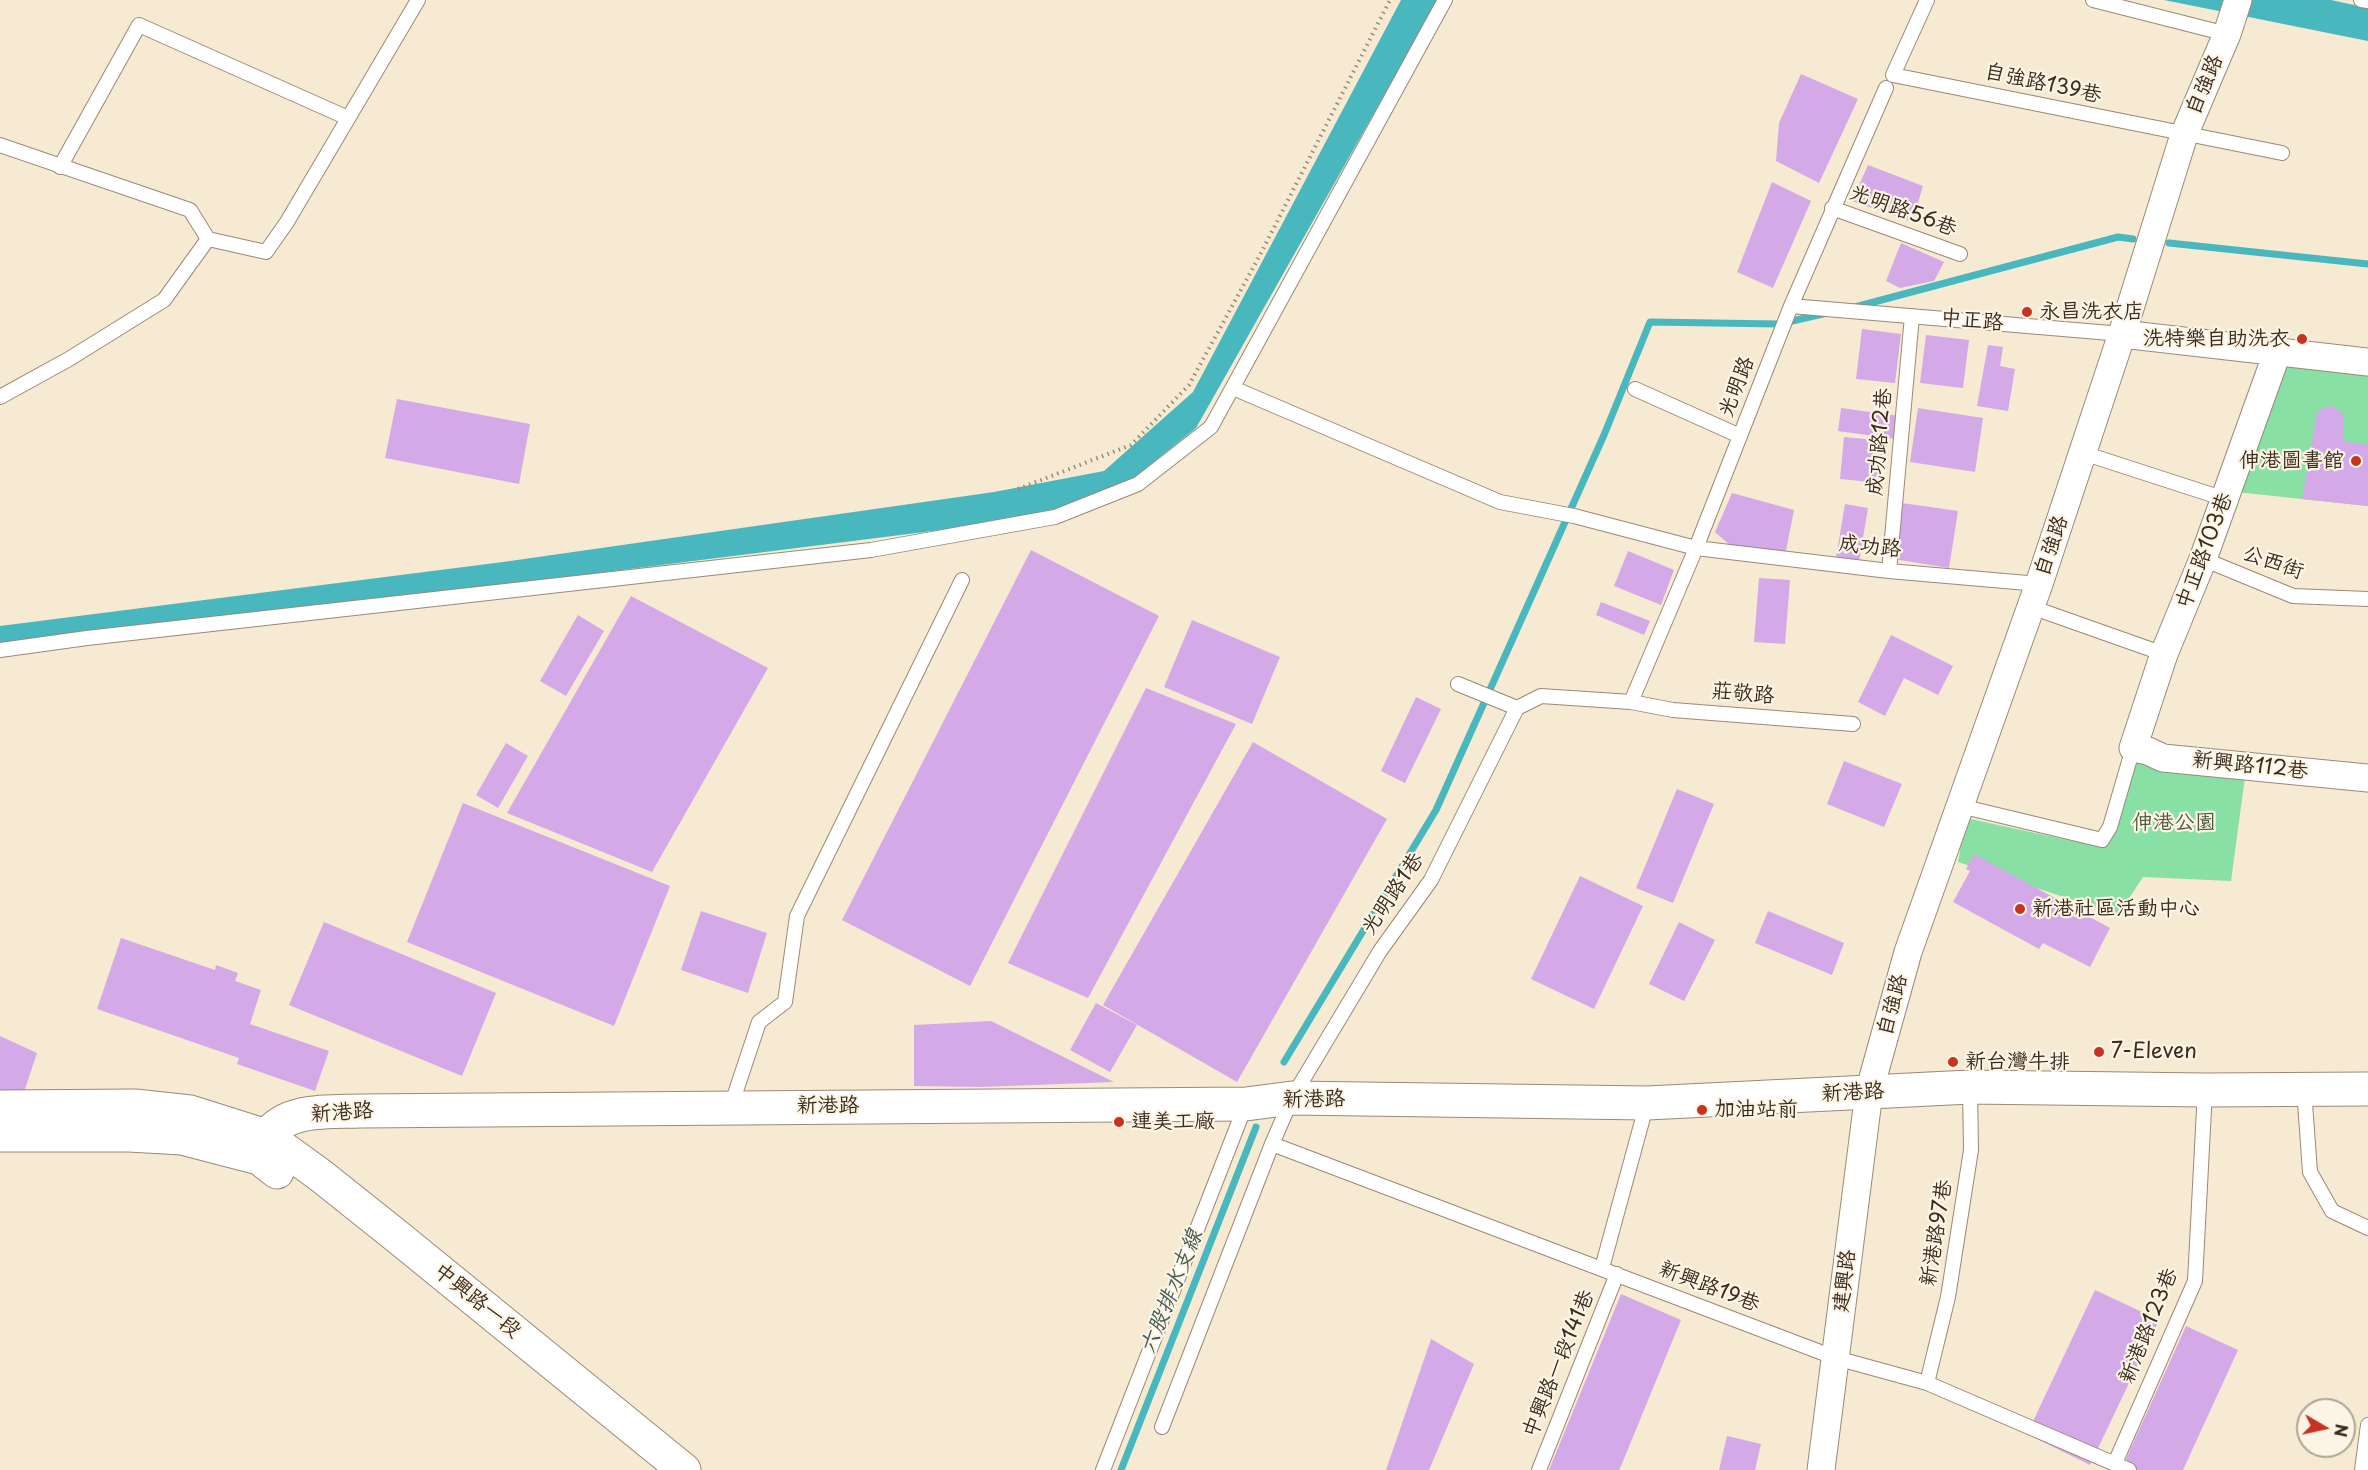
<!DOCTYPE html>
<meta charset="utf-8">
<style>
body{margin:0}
#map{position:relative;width:2368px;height:1470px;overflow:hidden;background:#f6ead2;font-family:"Playpen Sans",sans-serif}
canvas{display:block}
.north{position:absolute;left:2296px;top:1398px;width:60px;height:60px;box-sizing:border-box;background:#fcf5e5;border:2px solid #afa495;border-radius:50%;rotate:99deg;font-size:16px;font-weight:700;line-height:24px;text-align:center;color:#3b2a1e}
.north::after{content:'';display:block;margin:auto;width:21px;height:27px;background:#c8321e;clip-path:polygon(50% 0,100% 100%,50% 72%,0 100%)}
</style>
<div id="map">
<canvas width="2368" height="1470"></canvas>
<div class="north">N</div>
</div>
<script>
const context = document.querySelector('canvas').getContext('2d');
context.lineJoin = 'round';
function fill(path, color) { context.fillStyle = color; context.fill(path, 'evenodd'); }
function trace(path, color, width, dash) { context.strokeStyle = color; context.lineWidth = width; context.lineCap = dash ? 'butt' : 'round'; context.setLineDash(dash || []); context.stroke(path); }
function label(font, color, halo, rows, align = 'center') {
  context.font = font + ' "Playpen Sans","LXGW WenKai TC",sans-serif'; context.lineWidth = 4.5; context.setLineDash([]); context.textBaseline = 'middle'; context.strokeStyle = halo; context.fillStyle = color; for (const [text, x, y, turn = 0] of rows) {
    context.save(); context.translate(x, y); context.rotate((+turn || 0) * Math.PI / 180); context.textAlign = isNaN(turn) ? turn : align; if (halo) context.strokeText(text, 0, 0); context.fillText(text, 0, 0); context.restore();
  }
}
const green = new Path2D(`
 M2281 360 2368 369V506L2236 492Z
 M2134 760 2245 777 2231 881 2143 877 2118 915 1958 862 1966 818 2105 848Z`);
const water = new Path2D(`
 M1401 0H1438L1196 428 1130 481 1028 519 0 648V626L503 562 994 492 1104 471 1193 392Z
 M2164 0H2331L2368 8V41Z`);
const stream = new Path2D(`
 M2169 243 2368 264
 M1855 307 2118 237 2133 239
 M1284 1062 1436 810 1604 435 1650 322 1779 324 1827 313
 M1121 1470 1256 1127`);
const building = new Path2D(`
 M1801 74 1858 99 1819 183 1776 161 1779 123Z
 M1868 165 1923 186 1912 222 1852 201Z
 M1772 182 1811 201 1773 288 1737 272Z
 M1901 243 1944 262 1934 281 1900 288 1886 281Z
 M1862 329 1901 334 1895 383 1856 379Z
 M1926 335 1969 340 1963 388 1920 383Z
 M1988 345 2003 347 2000 366 2015 369 2008 411 1977 406Z
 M397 399 530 424 519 484 385 458Z
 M2333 406 2344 415 2343 441 2368 445V506L2302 499 2317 413 2324 407Z
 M1841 408 1899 416 1895 439 1838 431Z
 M1918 408 1983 418 1975 472 1910 462Z
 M1844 437 1885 441 1880 483 1840 479Z
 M1732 493 1794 510 1786 551 1732 547 1715 532Z
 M1902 503 1958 511 1949 568 1894 559Z
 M1845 504 1868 508 1859 562 1836 558Z
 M1031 550 1159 616 970 986 842 920Z
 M1628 551 1674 570 1661 605 1614 586Z
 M1759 578 1790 580 1785 644 1754 642Z
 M631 596 768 668 652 872 507 813Z
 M1601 602 1650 621 1644 635 1596 615Z
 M578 615 604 631 566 696 540 681Z
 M1192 620 1280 657 1252 724 1164 687Z
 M1891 635 1953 666 1938 695 1904 678 1885 716 1858 702Z
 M1146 688 1236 724 1088 998 1008 963Z
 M1416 697 1441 709 1405 783 1381 771Z
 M1253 742 1387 819 1237 1082 1103 1005Z
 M506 743 528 756 498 808 476 795Z
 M1844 761 1902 784 1884 827 1827 804Z
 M1677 789 1714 804 1673 903 1636 888Z
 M463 803 670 886 614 1026 407 942Z
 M1974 854 2110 928 2090 967 2043 943 2039 949 1953 902 1970 871 1966 869Z
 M1580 876 1643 906 1594 1009 1531 979Z
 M701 911 767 933 748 993 681 970Z
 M1768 911 1844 943 1832 975 1755 943Z
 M324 922 496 993 462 1076 289 1005Z
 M1679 922 1715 940 1684 1001 1649 984Z
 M121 938 215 970 216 965 238 973 235 981 261 990 250 1024 329 1051 315 1091 237 1064 239 1058 97 1009Z
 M1096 1003 1137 1025 1110 1072 1070 1050Z
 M991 1021 1114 1082 981 1087 914 1086V1025Z
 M0 1036 37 1053 24 1092 0 1093Z
 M2095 1290 2159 1320 2090 1465 2027 1434Z
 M1621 1294 1681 1320 1621 1466 1619 1470H1549Z
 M2186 1326 2238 1350 2183 1470H2121Z
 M1431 1339 1474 1364 1429 1470H1386Z
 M1727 1436 1761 1444 1755 1470H1719Z`);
const path = new Path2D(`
 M1018 489 1131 445 1189 385 1260 255 1390 0`);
const lane = new Path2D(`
 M1927 0 1893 75 2282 153
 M2093 0 2227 34
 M2361 0 2368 1
 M0 145 190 210 208 239 266 252 287 222 418 0
 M60 167 139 25 348 118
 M1832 208 1960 254
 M1791 306 2122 334
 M1233 388 1500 502 1574 516 1696 548 1889 571 2039 584
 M1635 389 1740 436
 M0 397 69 359 164 300 208 239
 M2083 453 2225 499
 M2203 559 2293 596 2368 599
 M1889 571 1912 316
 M2031 607 2164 654
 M0 650 87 638 871 550 1055 517 1138 484 1211 427 1445 0
 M1458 684 1517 708 1541 696 1631 702 1673 710 1853 724
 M1631 702 1696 548 1791 306 1886 88
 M1960 806 2102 840 2110 827 2133 748
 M2304 1089 2310 1172 2332 1211 2368 1228
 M731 1106 759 1022 785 1002 797 916 962 580
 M1272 1144 1836 1358 1927 1383 2129 1470
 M1602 1268 1647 1103
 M1927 1383 1948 1297 1971 1150 1970 1087
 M1162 1427 1272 1144 1292 1098 1380 951 1431 880 1517 708
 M2115 1463 2195 1281 2205 1090
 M1103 1470 1246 1104
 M1539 1470 1617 1274
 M2362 1470 2368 1425`);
const street = new Path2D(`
 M2122 334 2368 362
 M2277 353 2203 559 2164 654 2133 748 2148 751 2163 758 2368 778
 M1821 1470 1869 1092 1908 952 2039 584 2122 334 2184 135 2227 34 2238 0`);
const secondary = new Path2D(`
 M0 1107 135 1106 190 1112 266 1136 320 1175 399 1238 684 1470
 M0 1135H129L182 1138 259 1158 277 1172
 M259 1158C262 1152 263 1141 267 1136 287 1108 329 1112 360 1111L1246 1104 1292 1098 1647 1103 1970 1087 2205 1090 2368 1089`);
const markers = [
 [2027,312,6,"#c8321e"],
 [2302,339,6,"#c8321e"],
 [2356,461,6,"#c8321e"],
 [2020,909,6,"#c8321e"],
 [2099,1052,6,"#c8321e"],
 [1953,1062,6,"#c8321e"],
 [1702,1110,6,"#c8321e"],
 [1119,1122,6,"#c8321e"]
];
const streetNames = [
 ["自強路139巷",2043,84,12],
 ["自強路",2205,85,-67],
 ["光明路56巷",1903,211,20],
 ["中正路",1972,321,5],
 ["光明路",1737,387,-69],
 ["成功路12巷",1880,442,-85],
 ["自強路",2052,546,-71],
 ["成功路",1870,547,6],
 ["中正路103巷",2205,551,-69],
 ["公西街",2273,563,19],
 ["莊敬路",1743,694,5],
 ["新興路112巷",2250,766,6],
 ["光明路1巷",1393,894,-56],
 ["自強路",1893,1005,-75],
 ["新港路",1853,1093,-3],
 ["新港路",1314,1100,-1],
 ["新港路",828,1106],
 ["新港路",342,1113,-4],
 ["新港路97巷",1937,1233,-81],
 ["建興路",1845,1281,-83],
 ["新興路19巷",1709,1287,21],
 ["中興路一段",477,1301,39],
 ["新港路123巷",2149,1326,-68],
 ["中興路一段141巷",1559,1364,-68]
];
const poiNames = [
 ["永昌洗衣店",2039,312],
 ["洗特樂自助洗衣",2290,339,"right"],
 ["伸港圖書館",2344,461,"right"],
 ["新港社區活動中心",2032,909],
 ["7-Eleven",2111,1052],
 ["新台灣牛排",1965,1062],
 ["加油站前",1714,1110],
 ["連美工廠",1131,1122]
];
const parkNames = [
 ["伸港公園",2174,823]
];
const waterNames = [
 ["六股排水支線",1172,1292,-68]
];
fill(green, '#88e0a4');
fill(water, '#48b7be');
trace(stream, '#48b7be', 7);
fill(building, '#d4a9e7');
trace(lane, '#988a78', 16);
trace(street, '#988a78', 29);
trace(secondary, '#988a78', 35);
trace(path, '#988a78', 4, [1.5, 4.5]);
trace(lane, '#fff', 14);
trace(street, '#fff', 27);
trace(secondary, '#fff', 33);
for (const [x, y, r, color] of markers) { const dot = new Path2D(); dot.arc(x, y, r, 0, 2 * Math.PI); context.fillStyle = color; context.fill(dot); trace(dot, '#fcf5e5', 2); }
label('21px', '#3b2a1e', '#fcf5e5', streetNames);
label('21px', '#3b2a1e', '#fcf5e5', poiNames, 'left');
label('21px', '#4e5840', '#fcf5e5', parkNames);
label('italic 22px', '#405b56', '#fcf5e5', waterNames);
</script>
